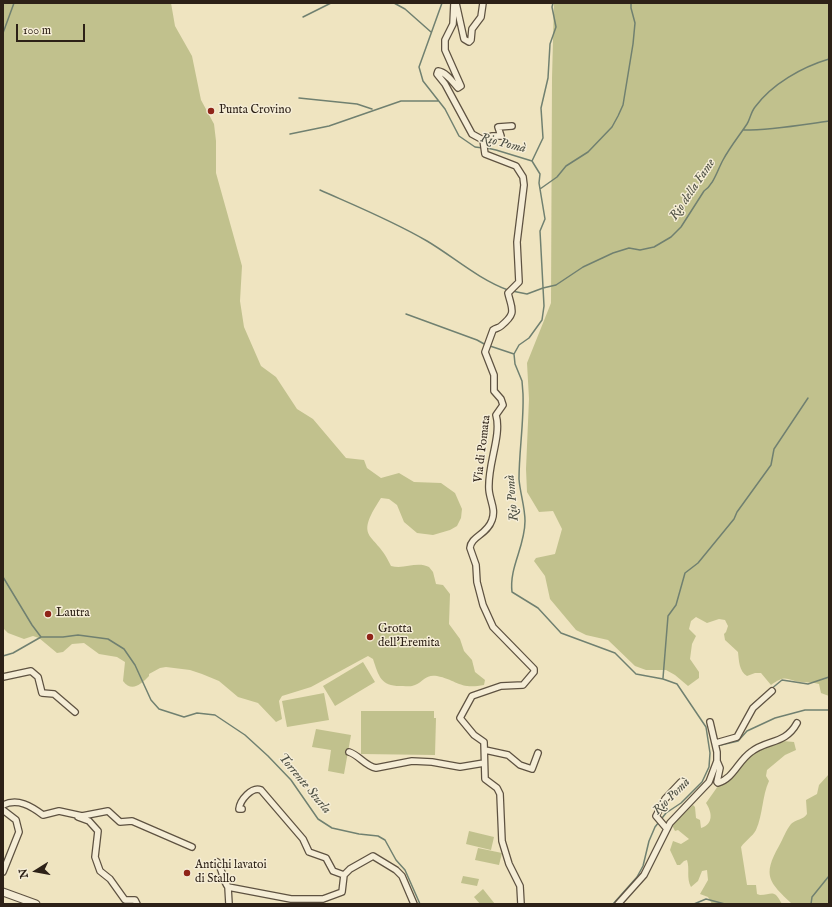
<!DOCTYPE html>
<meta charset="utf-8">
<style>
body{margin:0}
#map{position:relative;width:832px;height:907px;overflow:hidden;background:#efe4c0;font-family:"IM FELL English",serif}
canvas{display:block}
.frame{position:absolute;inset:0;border:4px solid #2d2117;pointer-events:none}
.north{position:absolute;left:16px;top:851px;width:40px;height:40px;-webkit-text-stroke:3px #f5edd6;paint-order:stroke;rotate:259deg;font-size:11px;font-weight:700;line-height:16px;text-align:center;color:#2d2117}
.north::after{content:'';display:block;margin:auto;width:14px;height:18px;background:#2d2117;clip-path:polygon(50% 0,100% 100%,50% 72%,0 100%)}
.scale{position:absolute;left:16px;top:24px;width:69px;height:18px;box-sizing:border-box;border:2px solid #2d2117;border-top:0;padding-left:5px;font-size:12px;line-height:14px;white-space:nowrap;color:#2d2117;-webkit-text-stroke:3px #f5edd6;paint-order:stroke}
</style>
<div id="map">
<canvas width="832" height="907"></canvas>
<div class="frame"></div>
<div class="north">N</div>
<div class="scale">100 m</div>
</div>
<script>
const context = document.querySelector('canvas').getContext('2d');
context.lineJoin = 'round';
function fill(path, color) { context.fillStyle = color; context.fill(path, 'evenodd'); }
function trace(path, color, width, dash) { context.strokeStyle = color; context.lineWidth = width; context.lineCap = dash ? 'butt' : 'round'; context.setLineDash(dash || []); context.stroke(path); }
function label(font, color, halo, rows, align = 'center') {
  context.font = font + ' "IM FELL English",serif'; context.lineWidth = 3; context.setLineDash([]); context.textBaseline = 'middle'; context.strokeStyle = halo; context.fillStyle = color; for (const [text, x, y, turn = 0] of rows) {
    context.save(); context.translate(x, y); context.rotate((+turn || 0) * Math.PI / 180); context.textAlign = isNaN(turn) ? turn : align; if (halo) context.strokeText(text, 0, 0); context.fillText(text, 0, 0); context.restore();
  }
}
const green = new Path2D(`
 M3 3H171L175 26 192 56 201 100 214 124 216 141V173L242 266 240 301 244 327 261 366 276 377 297 409 313 419 346 458 364 460 367 468 381 478 399 473 414 482 441 483 455 493 462 509 461 518 457 526 450 530 433 535 417 533 404 522 397 505 389 499 381 498C352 542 376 531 391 566 404 570 416 561 429 567L433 572 436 584 443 585 450 594 449 624 460 639 464 651 472 660 475 672 485 680 484 685C460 690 457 680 437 676 426 674 424 681 415 685 411 687 407 686 403 686 381 687 379 677 373 659L368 656 311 687 282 696 279 701 282 719 276 722 258 703 238 697 219 681 202 674 190 670 166 667 160 668 149 674V676C141 684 132 693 123 681L125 662 117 657 99 654 84 643 72 644 63 652 57 653 39 638 33 636 24 639 8 633 3 628Z
 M554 3H829V696L821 693 819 684C813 682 808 683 802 682 787 681 787 673 771 685L761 673H755L747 676C739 671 739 661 738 652L725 640 724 634 726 632 728 626 725 620 719 619 707 623 696 617 691 621 689 629 696 636 692 644 690 659 699 672V678L688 686 675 675 666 670H646L635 666 608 640 586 635 576 630 550 599 545 576 534 561 536 558 555 554 562 529 553 511 539 512 527 492 526 469 529 399 527 363 551 303 552 78Z
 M363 662 375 682 335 706 323 686Z
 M324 693 329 720 287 727 282 701Z
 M361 711H434V718H436L435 755 361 754Z
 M316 729 351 735 344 774 328 771 331 750 312 747Z
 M783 741 794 742 796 750 785 755 767 770 766 776 769 781C762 796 763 814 756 830 752 837 746 840 741 847L747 885H756L757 894 760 895C773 894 774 889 782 904H712L708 897 700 894 708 880 707 870 702 871 698 881 691 887C686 878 690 869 687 860L684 861 680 865H677L670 850 673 841 681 844 689 839 678 830 675 831 672 825 693 805 695 807 696 818 700 820 701 828C714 824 712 812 706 803L718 786 726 782 755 751Z
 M829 774V904H792C769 882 762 876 779 846 783 839 786 830 791 824 796 819 803 820 807 814L806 800 817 794 819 785Z
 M469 831 494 837 491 850 466 844Z
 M478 848 502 853 499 865 475 860Z
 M463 876 479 879 477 886 461 883Z
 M483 889 495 904H480L474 897Z`);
const stream = new Path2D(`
 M394 3 405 9 431 32
 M442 3 419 67 423 81 445 109 459 136 475 147 483 148
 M303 17 331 3
 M3 33 14 3
 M299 98 357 104 372 109
 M744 130C773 130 800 125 829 121
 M290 134 329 126 401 101H438
 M487 148 496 150 532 161 540 174 539 183 545 219 540 231 544 306 542 320 529 338 519 345 514 354 515 364 522 381 523 394C524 422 519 451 519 479 520 493 525 507 525 521 525 547 509 567 512 592L538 608 561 633 615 653 636 674 663 679 677 684 706 727 710 753 709 767 702 782 681 803 666 813 655 827 649 841 643 866 637 877 613 904
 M532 161 543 138 541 108 548 78 550 44 556 27 552 7 553 3
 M540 189 557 177 566 166 588 152 612 127 618 116 623 105 633 44 635 23 631 8V3
 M320 190C356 206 393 221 427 241 454 257 478 279 508 290
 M512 291 527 294 543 288 556 285 583 267 613 253 629 248 640 250 654 247 671 237 681 227 704 191C714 184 717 171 723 160 730 147 739 136 747 124 750 119 751 112 755 107 772 84 802 67 829 59
 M406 314 477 340 486 345
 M490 346 514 354
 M3 577 32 625 41 637H63L78 635 108 639 124 649 135 665 151 700 159 709 184 717 197 713 215 715 245 735 268 756 291 780 318 819 332 828 359 834 378 836 385 840 396 860 405 870 420 904
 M3 656 13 653 41 637
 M663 678 668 616 676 605 685 573 698 563 734 519 737 512 771 465 774 449 808 398
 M753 704 782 680 808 684 829 677
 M721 745 738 741 747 731 775 718 805 710H829
 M694 904 706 899 725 904
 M811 904 812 897 829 876`);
const minor = new Path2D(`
 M454 3 453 24 445 40V50L461 86 458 88C452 81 446 72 438 71L437 74 445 84 472 134 483 140
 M456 3 464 39 469 42 471 40 472 29 481 17 483 3
 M483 140 485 154 516 166 523 177 524 185 517 242 519 282 508 293C512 310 517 313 501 326 499 328 496 328 493 330L485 352 494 375V391L501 399 503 405 496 415C502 436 487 465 489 490 490 501 496 509 492 520 487 535 471 536 470 548L476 565 477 582 483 605 493 627 534 669V672L523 685 501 686 472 696 460 718 474 735 484 742 485 779 497 788 500 794 502 841 509 864 520 886 521 904
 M483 140 492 136H501L498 127 512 126
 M3 677 31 671 38 677 42 693 54 694 75 712
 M716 743 737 737 753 708 772 691
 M485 750 508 755 520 765 532 769 538 753
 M349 752C359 755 365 766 376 768L412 761 432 762 460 767 484 763
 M717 761 720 768 717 782 718 783C734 778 738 761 751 752 767 739 785 745 797 723
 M3 805C18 798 31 806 43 815L59 811 82 816 108 811 120 822 132 821 192 847
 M242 809H239C240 800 252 786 261 790L303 839 309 852 326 858 333 871 344 875
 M3 810 16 820 19 832 3 872
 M78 817 89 821 98 831 95 857 100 871 110 879 125 900H135L137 904
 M667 829 656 816 665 799 681 782
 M217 862C223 870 222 879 228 887L291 899H323L342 892 344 875 350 869 373 856 396 870 402 876 414 904
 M228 887 229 904
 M618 904 644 875 670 823 709 782 717 761V752L710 722`);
const tertiary = new Path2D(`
 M3 892 36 904`);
const markers = [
 [211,111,4,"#8f2418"],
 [48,614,4,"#8f2418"],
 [370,637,4,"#8f2418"],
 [187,873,4,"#8f2418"]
];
const poiNames = [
 ["Punta Crovino",219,111],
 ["Lautra",56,614],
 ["Grotta",378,630],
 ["dell'Eremita",378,644],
 ["Antichi lavatoi",195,866],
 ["di Stallo",195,880]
];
const streetNames = [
 ["Via di Pomata",483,449,-83]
];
const waterNames = [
 ["Rio Pomà",503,144,14],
 ["Rio della Fame",693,190,-56],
 ["Rio Pomà",513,498,-95],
 ["Torrente Sturla",304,784,50],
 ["Rio Pomà",672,797,-45]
];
fill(green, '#c1c18d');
trace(stream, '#708070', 1.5);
trace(minor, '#5e5241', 8);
trace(tertiary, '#5e5241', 9);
trace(minor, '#f5edd6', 5.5);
trace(tertiary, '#f5edd6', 7);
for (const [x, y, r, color] of markers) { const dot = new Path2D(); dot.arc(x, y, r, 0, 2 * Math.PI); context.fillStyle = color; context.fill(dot); trace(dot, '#f5edd6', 1.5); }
label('12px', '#2d2117', '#f5edd6', poiNames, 'left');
label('12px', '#2d2117', '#f5edd6', streetNames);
label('italic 13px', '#4e5044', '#f5edd6', waterNames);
</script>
